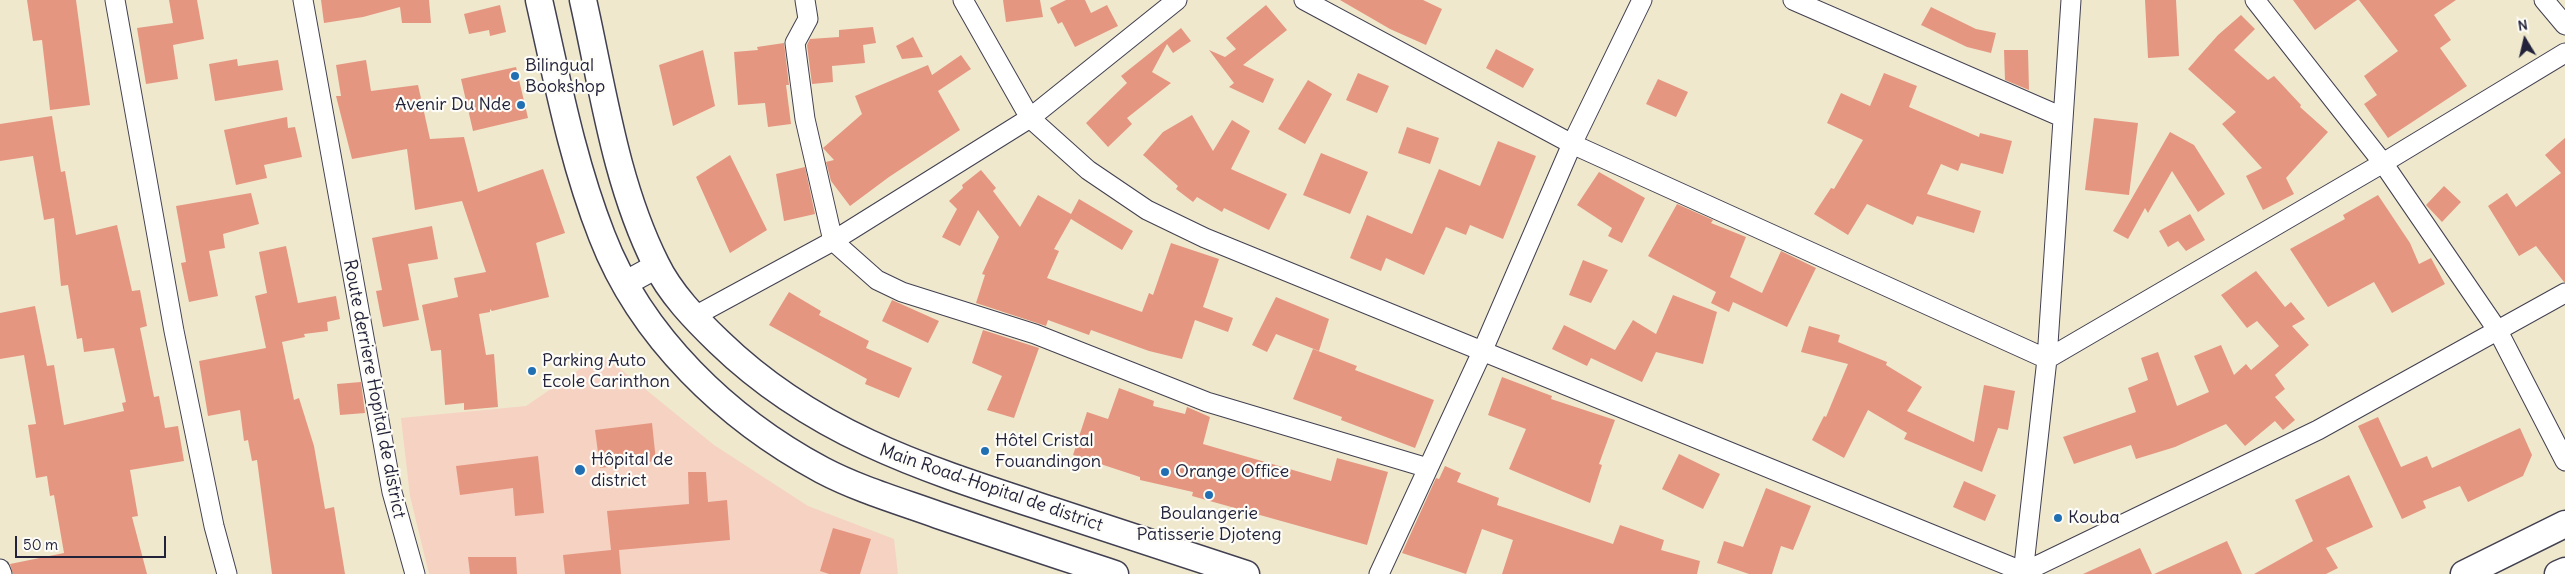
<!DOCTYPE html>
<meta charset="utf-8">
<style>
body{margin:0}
#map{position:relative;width:2565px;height:574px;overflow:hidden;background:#efe8cd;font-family:Delius,sans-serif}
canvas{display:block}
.north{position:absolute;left:2500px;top:15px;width:50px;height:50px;-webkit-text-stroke:4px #fdfcf7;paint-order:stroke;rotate:351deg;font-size:14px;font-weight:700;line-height:20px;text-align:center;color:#22223b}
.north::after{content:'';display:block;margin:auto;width:18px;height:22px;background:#22223b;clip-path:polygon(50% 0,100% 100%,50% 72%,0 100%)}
.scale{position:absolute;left:15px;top:536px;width:151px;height:22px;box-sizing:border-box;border:2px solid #22223b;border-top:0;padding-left:6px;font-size:15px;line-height:18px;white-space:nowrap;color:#22223b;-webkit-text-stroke:4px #fdfcf7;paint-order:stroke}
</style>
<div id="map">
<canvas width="2565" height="574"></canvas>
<div class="north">N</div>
<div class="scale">50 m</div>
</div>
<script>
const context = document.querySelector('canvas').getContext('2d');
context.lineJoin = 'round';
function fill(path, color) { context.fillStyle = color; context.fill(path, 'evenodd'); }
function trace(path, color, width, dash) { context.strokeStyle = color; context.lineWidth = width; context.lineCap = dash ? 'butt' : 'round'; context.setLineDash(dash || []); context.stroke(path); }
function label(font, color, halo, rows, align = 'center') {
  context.font = font + ' Delius,sans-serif'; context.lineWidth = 4.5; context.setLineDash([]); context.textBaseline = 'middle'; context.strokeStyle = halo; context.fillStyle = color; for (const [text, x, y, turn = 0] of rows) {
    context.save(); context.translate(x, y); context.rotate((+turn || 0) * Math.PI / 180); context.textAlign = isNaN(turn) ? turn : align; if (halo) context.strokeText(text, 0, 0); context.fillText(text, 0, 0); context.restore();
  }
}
const built = new Path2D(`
 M602 354 714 445 808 506 894 539 898 574H429L410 496 401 418 526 406Z`);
const building = new Path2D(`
 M27 0H76L90 105 50 110 42 40 33 41Z
 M169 0H197L204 39 173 45 178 79 146 84 137 28 173 23Z
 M321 0H429L431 23H402L400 7 363 17 324 23Z
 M1003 0H1040L1043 17 1006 22Z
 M1066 0H1085L1091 13 1107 5 1118 26 1075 47 1062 22 1058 24 1050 8Z
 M1340 0H1423L1442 9 1426 45 1390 29Z
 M2145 0H2176L2179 56 2148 58Z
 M2293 0H2357L2315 30Z
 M2359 0H2456L2434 15 2451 40 2440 48 2467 86 2388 138 2364 104 2377 95 2364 76 2398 51Z
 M500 5 506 32 490 36 489 30 469 34 464 14Z
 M1266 5 1287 30 1243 65 1274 79 1263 103 1229 87 1234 83 1209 50 1225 57 1236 49 1226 38Z
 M1931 7 1976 29 1996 33 1991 53 1967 47 1921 25Z
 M2241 15 2255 29 2234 50 2268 80 2274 76 2301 105 2300 107 2328 132 2286 178 2294 194 2263 210 2246 176 2262 168 2222 124 2236 112 2188 69 2218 35Z
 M873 27 876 43 863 45 865 63 832 66 833 82 812 84 807 45 810 39 839 37V30Z
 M1181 28 1191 41 1173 53 1167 44 1152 72 1171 83 1127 118 1132 124 1108 147 1086 123 1127 83 1121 76Z
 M913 37 923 57 902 59 896 46Z
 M784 43 789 85H786L791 124 768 127 765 103 738 105 734 52 758 50 757 47Z
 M1496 49 1534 69 1523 88 1486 68Z
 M703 50 715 106 673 126 659 65Z
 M2004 50H2028L2029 90 2005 80Z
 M961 55 971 69 938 91 960 130 889 177 850 206 831 181 826 162 834 160 823 148 862 114 855 96 928 65 932 75Z
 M237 59 238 66 278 60 283 90 215 101 209 64Z
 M366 60 371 91 418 85 430 139 464 137 478 192 543 169 565 233 536 243 549 297 492 311 490 309V312L479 314 486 355 494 354 498 407 464 410V403L445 405 441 350 431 351 422 305 458 297 454 278 486 272 462 201 415 210 407 149 352 159 336 96H341L336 65Z
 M516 67 528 118 473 131 461 79Z
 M1358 73 1389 86 1377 113 1346 100Z
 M1884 73 1917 86 1909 107 1979 137 1980 133 2012 141 2003 174 1961 163 1958 171 1941 164 1927 194 1981 211 1974 233 1917 216 1913 225 1867 204 1848 235 1814 214 1831 188 1834 189 1863 140 1827 123 1841 93 1870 106Z
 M1658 79 1688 92 1676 117 1646 104Z
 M1308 80 1332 94 1305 144 1278 129Z
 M1192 115 1213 151 1232 120 1250 131 1231 169 1287 194 1269 230 1224 208 1222 212 1197 197 1193 202 1176 189 1178 186 1143 155 1163 132Z
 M52 116 61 172 65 171 76 235 117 225 132 291 140 290 147 326 140 328 154 397 159 396 165 428 178 426 184 461 130 470 138 516 132 517 147 574H13L10 564 64 553 54 495 50 496 47 476 36 478 28 425 36 424 24 355 0 359V313L35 306 47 366 54 365 64 425 124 411 122 403 126 402 114 348 84 352 82 338 77 339 68 285 61 286 54 218 44 220 33 156 0 161V124Z
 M287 117 288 128 295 127 302 157 264 165 267 178 236 185 224 130Z
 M2094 118 2138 123 2129 195 2085 190Z
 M1407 127 1439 138 1430 164 1398 153Z
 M2170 132 2194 145 2225 194 2198 212 2172 171 2148 213 2145 208 2128 239 2113 231Z
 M2565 138V282H2564L2536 246 2519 256 2488 206 2507 193 2516 207 2561 173 2545 155Z
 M1498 141 1536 156 1503 239 1470 225 1466 235 1446 227 1424 275 1386 258 1381 271 1350 258 1367 215 1412 234 1439 169 1480 186Z
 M1321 153 1368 172 1350 214 1303 195Z
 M730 155 767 230 730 253 696 177Z
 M805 167 815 214 784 221 776 174Z
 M981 170 996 188 993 191 1020 227 1038 195 1071 214 1079 199 1133 231 1122 250 1071 219 1054 249 1059 251 1047 278 1142 312 1149 293 1153 295 1171 243 1219 259 1203 307 1233 318 1228 332 1195 320 1182 359 1149 351 1091 330 1089 335 1048 320 1046 326 976 303 985 275 982 274 999 237 978 210 960 246 942 237 957 209 949 201 963 188 962 185Z
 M1599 172 1645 198 1622 243 1608 236 1612 228 1577 205Z
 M2444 186 2461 202 2442 222 2426 205Z
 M251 193 259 224 223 234 225 248 209 251 218 296 189 302 181 263 186 262 176 206Z
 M2378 195 2410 243 2419 264 2431 258 2445 284 2392 313 2374 282 2328 307 2290 249 2345 219 2343 215Z
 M1677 204 1713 220 1711 223 1746 237 1730 277 1762 293 1781 251 1816 268 1787 327 1733 302 1729 312 1711 303 1716 292 1648 256Z
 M2190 214 2205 240 2186 251 2178 241 2168 247 2159 231Z
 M432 226 438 259 408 264 419 320 383 327 376 291 382 290 372 238Z
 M286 246 298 303 336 296 340 319 327 322 328 331 304 334 305 337 282 342 294 400 299 398 314 446 325 509 334 507 345 574H272L257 460 252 461 248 440 244 441 240 410 208 416 199 361 266 348 255 296 267 293 259 252Z
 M1583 260 1608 270 1591 303 1569 295Z
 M2256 271 2285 307 2291 302 2305 319 2292 326 2309 345 2275 375 2285 389 2275 397 2295 420 2283 430 2275 421 2245 446 2226 424 2175 447 2136 459 2131 445 2074 464 2063 437 2136 412 2128 388 2148 380 2141 358 2158 352 2177 406 2209 392 2194 356 2221 345 2234 375 2246 364 2251 370 2279 346 2257 321 2247 328 2221 295Z
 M789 292 821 311 819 315 869 341 866 348 912 368 899 398 865 384 867 379 769 325Z
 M1673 295 1717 312 1703 364 1656 352 1642 382 1591 358 1587 366 1552 349 1564 325 1615 350 1633 320 1656 334Z
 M1276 297 1329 319 1319 351 1276 334 1267 352 1252 345Z
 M892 300 939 321 928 343 882 321Z
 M1809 326 1840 335 1838 342 1887 362 1886 365 1922 387 1907 411 1974 442 1984 385 2015 391 2008 430 1998 428 1982 472 1904 439 1907 433 1868 410 1844 458 1812 440 1824 416 1826 417 1848 364 1801 352Z
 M983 330 1039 348 1014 418 987 410 1002 376 972 363Z
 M1313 349 1357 366 1355 370 1434 400 1415 448 1341 420 1342 417 1293 399Z
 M1502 377 1552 396 1551 399 1615 420 1599 464 1602 465 1590 503 1509 469 1526 429 1488 415Z
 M361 382 365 413 340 415 337 384Z
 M1119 388 1154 401 1153 406 1185 414 1187 407 1210 417 1203 444 1331 481 1337 458 1388 472 1367 545 1192 496 1193 492 1140 480V477L1073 455 1087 412 1108 419Z
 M2378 417 2401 467 2427 456 2432 468 2520 428 2532 455 2523 476 2468 502 2460 486 2423 501 2426 508 2402 519 2358 426Z
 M652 423 656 461 600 468 595 430Z
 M1679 454 1720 474 1703 509 1662 489Z
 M538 456 544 513 515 516 513 488 460 495 456 466Z
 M1445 466 1461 473 1457 482 1499 498 1497 505 1613 544 1620 525 1664 540 1661 550 1700 561 1697 574H1502L1513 540 1482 529 1466 574 1402 553 1436 478 1439 479Z
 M688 472H706L708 502 727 500 730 540 619 550 621 574H565L563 555 611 550 607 511 689 504Z
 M2349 475 2373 527 2326 548 2338 568 2326 574H2254L2313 541 2295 500Z
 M1964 481 1996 495 1985 521 1953 507Z
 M1766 488 1811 506 1793 550 1781 546 1772 574H1749L1717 563 1724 541 1743 547Z
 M833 528 871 539 860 574H829L820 571Z
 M2227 541 2242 574H2154Z
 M2140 548 2152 574H2083Z
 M468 557H516L517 574H470Z`);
const minor = new Path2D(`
 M115 0 174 331 214 526 227 574
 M303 0 392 492 415 574
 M805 0 808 19 795 43 805 119 833 241 877 280 902 292 1035 334 1207 402 1428 468
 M963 0 1030 118 1088 170 1147 210 1205 238 2024 572 2318 430 2565 293
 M1304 0 1572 144 2047 359 2383 163 2565 53
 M1793 0 2062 117
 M2255 0 2383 163 2498 331 2565 461
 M2544 0 2565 25
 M693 317 833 241 1030 118 1177 0
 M0 569 2 574
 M1379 574 1482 352 1572 144 1642 0
 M2023 574 2047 359 2071 0`);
const tertiary = new Path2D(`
 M624 284 657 266`);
const secondary = new Path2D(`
 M539 0C557 79 572 160 602 236 641 337 727 419 822 470 858 489 899 501 938 515 997 535 1056 555 1115 574
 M583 0C603 89 615 182 656 264 670 293 695 319 719 342 816 436 929 470 1054 511 1118 532 1182 553 1246 574
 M2464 574 2565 524
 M2558 574 2565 571`);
const markers = [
 [515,76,5,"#1f6fb2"],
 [521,105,5,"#1f6fb2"],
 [532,371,5,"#1f6fb2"],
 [985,451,5,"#1f6fb2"],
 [580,470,6,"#1f6fb2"],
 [1165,472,5,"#1f6fb2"],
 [1209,495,5,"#1f6fb2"],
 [2058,518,5,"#1f6fb2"]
];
const poiNames = [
 ["Bilingual",525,66],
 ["Bookshop",525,87],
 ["Avenir Du Nde",511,105,"right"],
 ["Parking Auto",542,361],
 ["Ecole Carinthon",542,382],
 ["Hôtel Cristal",995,441],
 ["Fouandingon",995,462],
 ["Hôpital de",591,460],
 ["district",591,481],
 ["Orange Office",1175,472],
 ["Boulangerie",1209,514,"center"],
 ["Patisserie Djoteng",1209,535,"center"],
 ["Kouba",2068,518]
];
const streetNames = [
 ["Route derriere Hopital de district",374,389,79],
 ["Main Road-Hopital de district",991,488,19]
];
fill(built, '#f6d2c3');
fill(building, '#e59680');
trace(minor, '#414051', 21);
trace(tertiary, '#414051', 26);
trace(secondary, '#414051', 29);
trace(minor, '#fff', 19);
trace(tertiary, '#fff', 24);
trace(secondary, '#fff', 26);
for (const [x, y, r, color] of markers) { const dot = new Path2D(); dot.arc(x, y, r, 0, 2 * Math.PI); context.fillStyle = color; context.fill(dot); trace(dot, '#fdfcf7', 2); }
label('18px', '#22223b', '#fdfcf7', poiNames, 'left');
label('18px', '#22223b', '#fdfcf7', streetNames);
</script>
